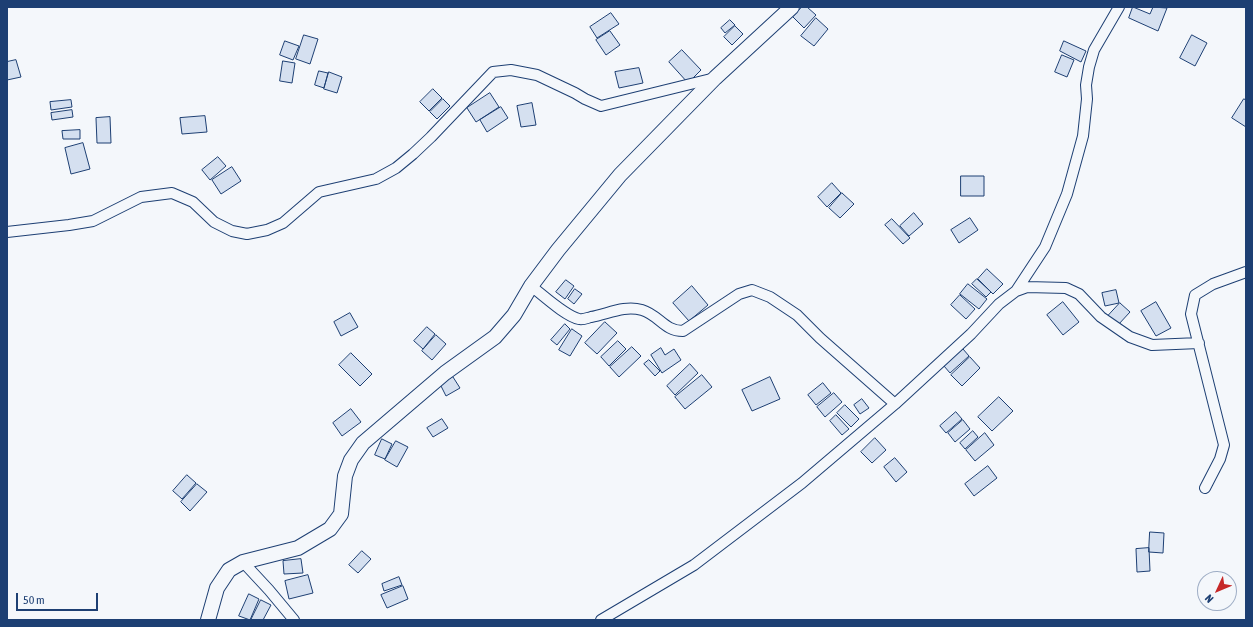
<!DOCTYPE html>
<style>
body{margin:0}
#map{position:relative;width:1253px;height:627px;overflow:hidden;background:#f4f7fb;font-family:"Asap Condensed",sans-serif}
canvas{display:block}
.frame{position:absolute;inset:0;border:8px solid #1d3f73;pointer-events:none}
.north{position:absolute;left:1197px;top:571px;width:40px;height:40px;box-sizing:border-box;background:#f4f7fb;border:1px solid #9eadc5;border-radius:50%;rotate:226deg;font-size:11px;font-weight:700;line-height:16px;text-align:center;color:#1d3f73}
.north::after{content:'';display:block;margin:auto;width:14px;height:18px;background:#c62828;clip-path:polygon(50% 0,100% 100%,50% 72%,0 100%)}
.scale{position:absolute;left:16px;top:593px;width:82px;height:18px;box-sizing:border-box;border:2px solid #1d3f73;border-top:0;padding-left:5px;font-size:12px;line-height:14px;white-space:nowrap;color:#1d3f73;-webkit-text-stroke:3px #f4f7fb;paint-order:stroke}
</style>
<div id="map">
<canvas width="1253" height="627"></canvas>
<div class="frame"></div>
<div class="north">N</div>
<div class="scale">50 m</div>
</div>
<script>
const context = document.querySelector('canvas').getContext('2d');
context.lineJoin = 'round';
function fill(path, color) { context.fillStyle = color; context.fill(path, 'evenodd'); }
function trace(path, color, width, dash) { context.strokeStyle = color; context.lineWidth = width; context.lineCap = dash ? 'butt' : 'round'; context.setLineDash(dash || []); context.stroke(path); }
const building = new Path2D(`
 M802 7H807L816 15 804 28 793 17Z
 M1133 7 1150 14 1153 7 1167 8 1158 31 1129 18Z
 M611 13 619 24 597 38 590 27Z
 M816 18 828 29 814 46 801 36Z
 M730 20 735 25 725 33 721 28Z
 M735 26 743 34 732 45 724 37Z
 M610 31 620 45 606 55 596 40Z
 M304 35 318 39 310 64 296 59Z
 M1192 35 1207 43 1195 66 1180 58Z
 M285 41 299 46 293 60 280 55Z
 M1064 41 1086 51 1081 62 1060 51Z
 M682 50 701 70 688 83 669 62Z
 M1062 55 1074 60 1067 77 1055 72Z
 M16 60 21 77 7 80V62Z
 M283 61 295 63 292 83 280 81Z
 M639 68 643 83 619 88 615 72Z
 M319 71 328 73 324 88 315 85Z
 M329 72 342 77 337 93 324 89Z
 M433 89 442 98 429 111 420 102Z
 M490 93 499 107 476 122 467 108Z
 M443 99 450 106 437 119 430 112Z
 M1244 99 1246 100V127L1232 118Z
 M71 100 72 107 51 110 50 102Z
 M532 103 536 125 521 127 517 106Z
 M501 107 508 118 487 132 480 120Z
 M72 110 73 117 52 120 51 113Z
 M205 116 207 132 182 134 180 118Z
 M110 117 111 143H97L96 118Z
 M80 130V139H63L62 131Z
 M83 143 90 169 71 174 65 148Z
 M218 157 226 166 210 180 202 170Z
 M232 167 241 181 221 194 212 180Z
 M961 176H984V196H961Z
 M832 183 841 193 827 207 818 197Z
 M842 193 854 204 840 218 829 208Z
 M914 213 923 224 909 236 900 226Z
 M970 218 978 230 959 243 951 230Z
 M892 219 910 238 903 244 885 225Z
 M987 269 1003 284 993 294 978 279Z
 M977 279 991 292 986 297 972 284Z
 M566 280 574 286 565 299 556 292Z
 M968 284 987 299 979 309 960 294Z
 M692 286 708 305 689 321 673 303Z
 M575 289 582 294 574 304 568 299Z
 M1116 290 1119 303 1105 306 1102 293Z
 M960 295 975 309 966 319 951 305Z
 M1063 302 1079 322 1063 335 1047 315Z
 M1156 302 1171 328 1156 336 1141 311Z
 M1120 303 1130 312 1118 325 1108 316Z
 M350 313 358 327 341 336 334 322Z
 M605 322 617 333 597 354 585 343Z
 M565 324 570 329 557 345 551 340Z
 M427 327 435 334 423 349 414 341Z
 M572 329 582 336 570 356 559 350Z
 M436 335 446 344 432 360 422 351Z
 M618 341 626 349 609 366 601 357Z
 M632 347 641 356 619 377 610 367Z
 M661 348 665 355 674 349 681 360 662 373 651 355Z
 M963 349 969 356 950 373 944 366Z
 M351 353 372 374 360 386 339 365Z
 M970 357 980 368 962 386 951 375Z
 M649 360 660 371 655 376 644 364Z
 M690 364 698 373 675 395 667 386Z
 M702 375 712 387 685 409 675 397Z
 M453 377 460 388 446 396 440 384Z
 M770 377 780 399 752 411 742 390Z
 M823 383 831 393 816 405 808 395Z
 M834 393 842 402 825 417 817 407Z
 M999 397 1013 411 992 431 978 417Z
 M862 399 869 408 860 414 854 405Z
 M845 405 859 419 851 427 837 413Z
 M351 409 361 422 342 436 333 423Z
 M956 412 962 419 946 433 940 426Z
 M836 415 849 429 842 435 830 421Z
 M442 419 448 428 433 437 427 428Z
 M963 420 970 429 955 442 948 433Z
 M973 431 978 437 965 449 960 443Z
 M985 433 994 445 975 461 966 450Z
 M875 438 886 450 872 463 861 452Z
 M382 439 392 444 385 459 375 455Z
 M396 441 408 447 397 467 385 460Z
 M895 458 907 472 896 482 884 467Z
 M988 466 997 478 974 496 965 484Z
 M187 475 196 483 182 499 173 491Z
 M197 484 207 492 190 511 181 502Z
 M1150 532 1164 533 1163 553 1149 552Z
 M1149 548 1150 571 1137 572 1136 549Z
 M362 551 371 559 358 573 349 565Z
 M301 559 303 573 284 574 283 561Z
 M308 575 313 593 289 599 285 581Z
 M399 577 402 585 384 591 382 584Z
 M403 586 408 599 387 608 381 595Z
 M249 594 259 599 250 620 239 616Z
 M261 600 271 605 263 620H251Z`);
const street = new Path2D(`
 M7 232 69 225 93 221 141 197 172 193 193 202 214 222 232 231 247 234 267 230 283 223 319 192 376 179 396 168 413 154 431 137 493 72 511 70 537 75 575 93 585 99 601 106 715 78
 M531 286C543 295 565 316 579 319 583 320 587 318 591 317 608 314 624 305 642 310 659 315 664 331 683 331L739 294 752 290 770 297 797 315 820 338 895 404
 M1016 291 1045 247 1067 194 1083 136 1087 99 1086 85 1089 67 1094 50 1119 7
 M1205 488 1220 459 1224 445 1191 314 1195 295 1213 284 1246 272
 M243 562 269 590 294 620
 M601 620 694 565 802 483 895 404 971 334 999 304 1016 291 1027 287 1066 288 1079 294 1101 317 1130 337 1152 345 1199 343`);
const secondary = new Path2D(`
 M208 620 217 588 229 570 243 562 298 548 330 529 341 514 345 476 351 460 363 443 445 373 495 337 514 315 531 286 558 250 620 175 715 78 792 7`);
fill(building, '#d5e0f0');
trace(building, '#1d3f73', 1);
trace(street, '#1d3f73', 12);
trace(secondary, '#1d3f73', 16);
trace(street, '#f4f7fb', 10);
trace(secondary, '#f4f7fb', 14);
</script>
